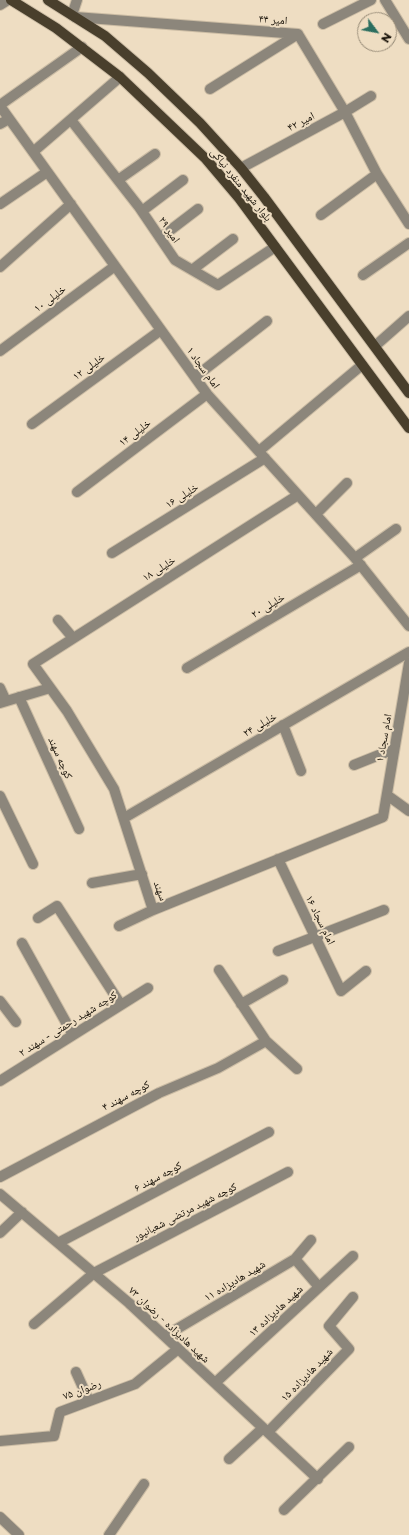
<!DOCTYPE html>
<meta charset="utf-8">
<style>
body{margin:0}
#map{position:relative;width:409px;height:1535px;overflow:hidden;background:#eeddc2;font-family:Montserrat,sans-serif}
canvas{display:block}
.north{position:absolute;left:357px;top:12px;width:40px;height:40px;box-sizing:border-box;background:#eeddc2;border:1px solid #978b77;border-radius:50%;rotate:122deg;font-size:11px;font-weight:700;line-height:16px;text-align:center;color:#150f06}
.north::after{content:'';display:block;margin:auto;width:14px;height:18px;background:#2b6e5f;clip-path:polygon(50% 0,100% 100%,50% 72%,0 100%)}
</style>
<div id="map">
<canvas width="409" height="1535"></canvas>
<div class="north">N</div>
</div>
<script>
const context = document.querySelector('canvas').getContext('2d');
context.lineJoin = 'round';
function trace(path, color, width, dash) { context.strokeStyle = color; context.lineWidth = width; context.lineCap = dash ? 'butt' : 'round'; context.setLineDash(dash || []); context.stroke(path); }
function label(font, color, halo, rows, align = 'center') {
  context.font = font + ' Montserrat,"Noto Naskh Arabic",sans-serif'; context.lineWidth = 4; context.setLineDash([]); context.textBaseline = 'middle'; context.strokeStyle = halo; context.fillStyle = color; for (const [text, x, y, turn = 0] of rows) {
    context.save(); context.translate(x, y); context.rotate((+turn || 0) * Math.PI / 180); context.textAlign = isNaN(turn) ? turn : align; if (halo) context.strokeText(text, 0, 0); context.fillText(text, 0, 0); context.restore();
  }
}
const minor = new Path2D(`
 M385 0 409 39
 M0 5 8 0
 M72 15 77 0
 M75 17 298 34
 M323 24 371 0
 M298 34 345 112 377 174 409 224
 M210 89 298 34
 M0 105 82 47
 M0 106 207 394 355 558 409 626
 M71 120 139 207 175 260 218 285 275 247
 M0 124 9 119
 M33 152 120 77
 M241 168 345 112 371 96
 M118 180 155 154
 M0 204 47 172
 M142 211 183 180
 M321 215 377 174
 M160 238 198 209
 M0 267 71 204
 M192 270 233 239
 M363 275 409 243
 M375 346 409 316
 M0 351 115 266
 M195 377 267 321
 M32 424 161 330
 M259 451 362 365
 M77 492 207 394
 M298 495 33 664 67 711 114 789 153 910 383 817 409 663
 M316 514 347 483
 M112 553 265 458
 M355 558 396 529
 M58 620 73 638
 M187 668 361 565
 M0 688 6 701
 M19 697 79 829
 M0 703 50 688
 M283 725 301 771
 M354 765 394 749
 M387 795 409 811
 M0 796 33 864
 M124 818 409 652
 M278 859 341 991 366 971
 M92 883 142 874
 M38 918 57 906 121 1005
 M119 926 153 910
 M22 943 73 1035
 M278 951 384 910
 M219 970 266 1041 297 1069
 M0 1001 16 1022
 M241 1004 283 980
 M0 1081 148 988
 M0 1177 159 1093 218 1068 266 1041
 M0 1194 129 1303 318 1479
 M0 1233 22 1212
 M58 1243 269 1132
 M295 1259 319 1287
 M34 1324 94 1273 288 1172
 M165 1336 295 1259 311 1240
 M76 1372 89 1401
 M215 1383 353 1256
 M268 1432 349 1349 329 1326 353 1297
 M0 1441 54 1436 60 1412 135 1384 178 1349
 M229 1459 263 1428
 M284 1510 349 1447
 M0 1517 19 1535
 M109 1535 144 1484`);
const primary = new Path2D(`
 M11 0 56 28 120 77 206 159 239 198 409 428
 M48 0 105 36 148 73 200 123 241 168 264 197 409 393`);
const streetNames = [
 ["امیر ۴۴",273,20,4],
 ["امیر ۴۲",301,122,-28],
 ["بلوار شهید منفرد نیاکی",241,185,51],
 ["امیر ۲۹",169,230,56],
 ["خلیلی ۱۰",50,299,-37],
 ["خلیلی ۱۲",89,367,-36],
 ["امام سجاد ۱",203,368,54],
 ["خلیلی ۱۴",135,433,-37],
 ["خلیلی ۱۶",182,496,-32],
 ["خلیلی ۱۸",159,569,-32],
 ["خلیلی ۲۰",268,606,-31],
 ["خلیلی ۲۴",260,725,-30],
 ["امام سجاد ۱",384,738,-80],
 ["كوچه سهند",60,758,66],
 ["سهند",160,891,70],
 ["امام سجاد ۱۶",320,920,64],
 ["کوچه شهید رحمتی - سهند ۲",68,1024,-32],
 ["کوچه سهند ۴",126,1096,-28],
 ["کوچه سهند ۶",158,1177,-28],
 ["کوچه شهید مرتضی شعبانپور",185,1212,-27],
 ["شهید هادیزاده ۱۱",235,1281,-31],
 ["شهید هادیزاده ۱۳",276,1311,-43],
 ["شهید هادیزاده - رضوان ۷۳",169,1325,43],
 ["شهید هادیزاده ۱۵",307,1375,-46],
 ["رضوان ۷۵",82,1390,-20]
];
trace(minor, '#cbbca4', 12);
trace(primary, '#cbbca4', 12);
trace(minor, '#8c867b', 10);
trace(primary, '#493f2c', 10);
label('11px', '#150f06', '#eeddc2', streetNames);
</script>
